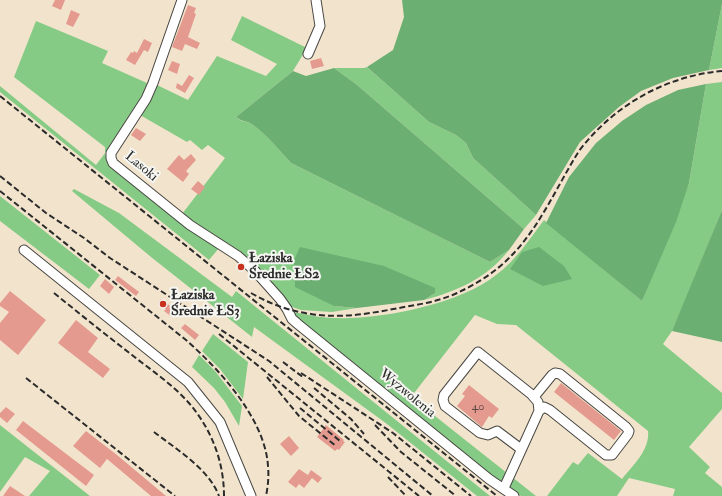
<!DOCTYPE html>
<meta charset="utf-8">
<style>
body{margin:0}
canvas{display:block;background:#f2e4cc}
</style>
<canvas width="722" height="496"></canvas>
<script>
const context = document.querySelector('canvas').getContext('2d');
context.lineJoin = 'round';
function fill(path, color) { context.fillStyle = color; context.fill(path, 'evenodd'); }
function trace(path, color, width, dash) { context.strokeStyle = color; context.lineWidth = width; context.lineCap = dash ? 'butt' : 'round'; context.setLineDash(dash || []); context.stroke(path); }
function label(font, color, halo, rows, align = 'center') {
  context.font = font + ' "IM FELL Double Pica",serif'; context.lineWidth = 4; context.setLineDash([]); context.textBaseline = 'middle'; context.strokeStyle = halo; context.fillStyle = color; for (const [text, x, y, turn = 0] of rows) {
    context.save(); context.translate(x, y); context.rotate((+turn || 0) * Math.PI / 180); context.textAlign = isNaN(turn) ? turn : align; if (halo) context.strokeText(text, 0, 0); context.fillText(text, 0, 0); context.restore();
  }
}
const green = new Path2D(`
 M722 4V68L709 70Z
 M242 16 307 48 293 71 236 117C244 124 247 120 253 125 268 136 279 150 291 163L490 262 509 250C487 278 458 291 424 300L435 293 334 306 357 308 332 312 301 310 289 306 243 255 182 214 225 158 208 145 202 150 190 140 187 142 140 115 155 84 188 100 217 56 266 76 277 64 231 40Z
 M36 21 108 51 102 63 147 83 144 92 114 142 105 153 107 161 112 167 219 248 209 260 0 92V86L96 165 105 153V147L14 77Z
 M367 67 429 122 456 135 466 143 473 158 536 215 524 229 356 84 334 68H364Z
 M722 82V210L684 304 672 331 663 344 722 393V409L689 447 710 467 705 473 722 487V496H673L675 489 629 478 617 496H547L573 462 578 465 588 453 622 479C633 465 650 450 648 431L516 325 497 324 475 315 411 397 536 496H521L478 466 295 318 292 312C306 314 320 318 334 318 380 320 460 304 496 275 516 260 529 240 544 220L642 301 689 183 706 84Z
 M74 189 119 213 232 297 236 291 490 496H477L387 424 254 327 252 337 151 257 72 191Z
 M0 196 100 275 89 289 0 221Z
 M213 334 248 362 243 399 220 369 202 351Z
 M199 355 215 371 242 406 239 426 225 402 214 388 192 367Z
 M0 425 90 496H29L50 471 25 457 0 492Z`);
const forest = new Path2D(`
 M402 0H722V4L709 70 673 78 641 91 619 107 580 142 536 215 473 158 466 143 456 135 429 122 367 67 393 50 404 17Z
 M334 68 356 84 524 229 509 250 490 262 291 163C279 150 268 136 253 125 247 120 243 123 236 117L293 71 306 76Z
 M706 84 689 183 676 222 642 301 546 223 569 177 596 143 622 121 646 105 678 90Z
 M722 210V342L672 331Z
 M300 247 384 266 435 288V293L424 300 357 308 334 306 295 287 294 260Z
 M539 247 564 266 572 279 543 286 510 269 522 252Z`);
const building = new Path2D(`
 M55 0H65L61 10 52 6Z
 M188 5 196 8 194 13 196 14 188 37 200 43 197 49 185 44 182 51 172 47Z
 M71 10 80 14 73 27 66 24Z
 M144 39 152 43 148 52 144 50 135 65 126 60 131 52 133 53 134 51 137 53Z
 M321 58 324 66 312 69 310 61Z
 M172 61 180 64 177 74 168 70Z
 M189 75 194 78 185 93 176 88 177 83 182 86Z
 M136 128 146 134 140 141 131 135Z
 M191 154 196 160 186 171 189 174 183 182 167 169 179 155 184 160Z
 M198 181 205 187 199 195 191 189Z
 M118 276 139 292 136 296 115 280Z
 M105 279 114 287 109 294 100 286Z
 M10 291 46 320 18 355 0 340V323L9 312 0 306V303Z
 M161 299 177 311 172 317 164 311 166 309 158 303Z
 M76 320 98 338 88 352 110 369 103 378 58 343Z
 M185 324 199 335 195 340 181 328Z
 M561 383 621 431 614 440 554 392Z
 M469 385 499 409 492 418 489 416 482 427 457 406 465 396 462 394Z
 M6 407 15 414 7 423 0 417V413Z
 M23 421 94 475 86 486 16 430Z
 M326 425 344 440 343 441 345 442 339 450 337 449 335 451 317 437Z
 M86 431 117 455 166 496H151L107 459 100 468 73 446Z
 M289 436 299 448 291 456 280 444Z
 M299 469 308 475 311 470 322 478 318 483 312 478 304 488 299 484 296 488 288 482Z
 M10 486 25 496H3Z`);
const minor = new Path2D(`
 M182 0 153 83 146 99 111 153V158L113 163 190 225 238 256 255 271 280 299 287 309 292 319 299 325 489 479 514 496
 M308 54 320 26 316 0
 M24 250 188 382 220 422 251 496
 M534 397 552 375 555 373 560 374 626 427 629 431 628 434 612 455H606L550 410 544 407 539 411
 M504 488 539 411 538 402 531 394 478 352 444 395 443 400 445 406 480 433 488 435 497 431 521 449`);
const rail = new Path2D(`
 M0 96 497 496
 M0 176 46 213 84 238 110 258 269 361 433 496
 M0 191 186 340C220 370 265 419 268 466 269 476 268 486 266 496
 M54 293C80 314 106 335 132 355 151 370 172 384 188 402 211 428 224 461 224 496
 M251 293C270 304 289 311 311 314 342 319 373 313 404 307 422 304 440 301 457 293 477 284 497 271 512 255 541 225 557 186 579 151 613 106 665 76 722 71
 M219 334 419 496
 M283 362 304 378
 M301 373 393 433 471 496
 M267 377 299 416 336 446
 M26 378 175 496
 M314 388 351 419 364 434
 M300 408 340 441
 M375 425 401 452 456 496
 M154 432C176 449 209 469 219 496
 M388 477 406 496`);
const markers = [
 [241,267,4,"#c8321e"],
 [163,304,4,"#c8321e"]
];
const numberNames = [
 ["40",478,407]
];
const streetNames = [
 ["Lasoki",141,167,40],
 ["Wyzwolenia",407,394,39]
];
const poiNames = [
 ["Łaziska",249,259],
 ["Średnie ŁS2",249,275],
 ["Łaziska",171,296],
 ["Średnie ŁS3",171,312]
];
fill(green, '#86cb85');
fill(forest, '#6caf72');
fill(building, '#e59a8f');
trace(minor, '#494743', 11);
trace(minor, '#fff', 9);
trace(rail, '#2b2b2b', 2, [6, 3]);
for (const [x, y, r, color] of markers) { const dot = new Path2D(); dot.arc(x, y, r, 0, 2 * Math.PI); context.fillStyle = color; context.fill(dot); trace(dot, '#f6f6f2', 1.5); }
label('12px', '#5a4744', null, numberNames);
label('14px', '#2b2b2b', '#f6f6f2', streetNames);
label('bold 14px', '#2b2b2b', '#f6f6f2', poiNames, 'left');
</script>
